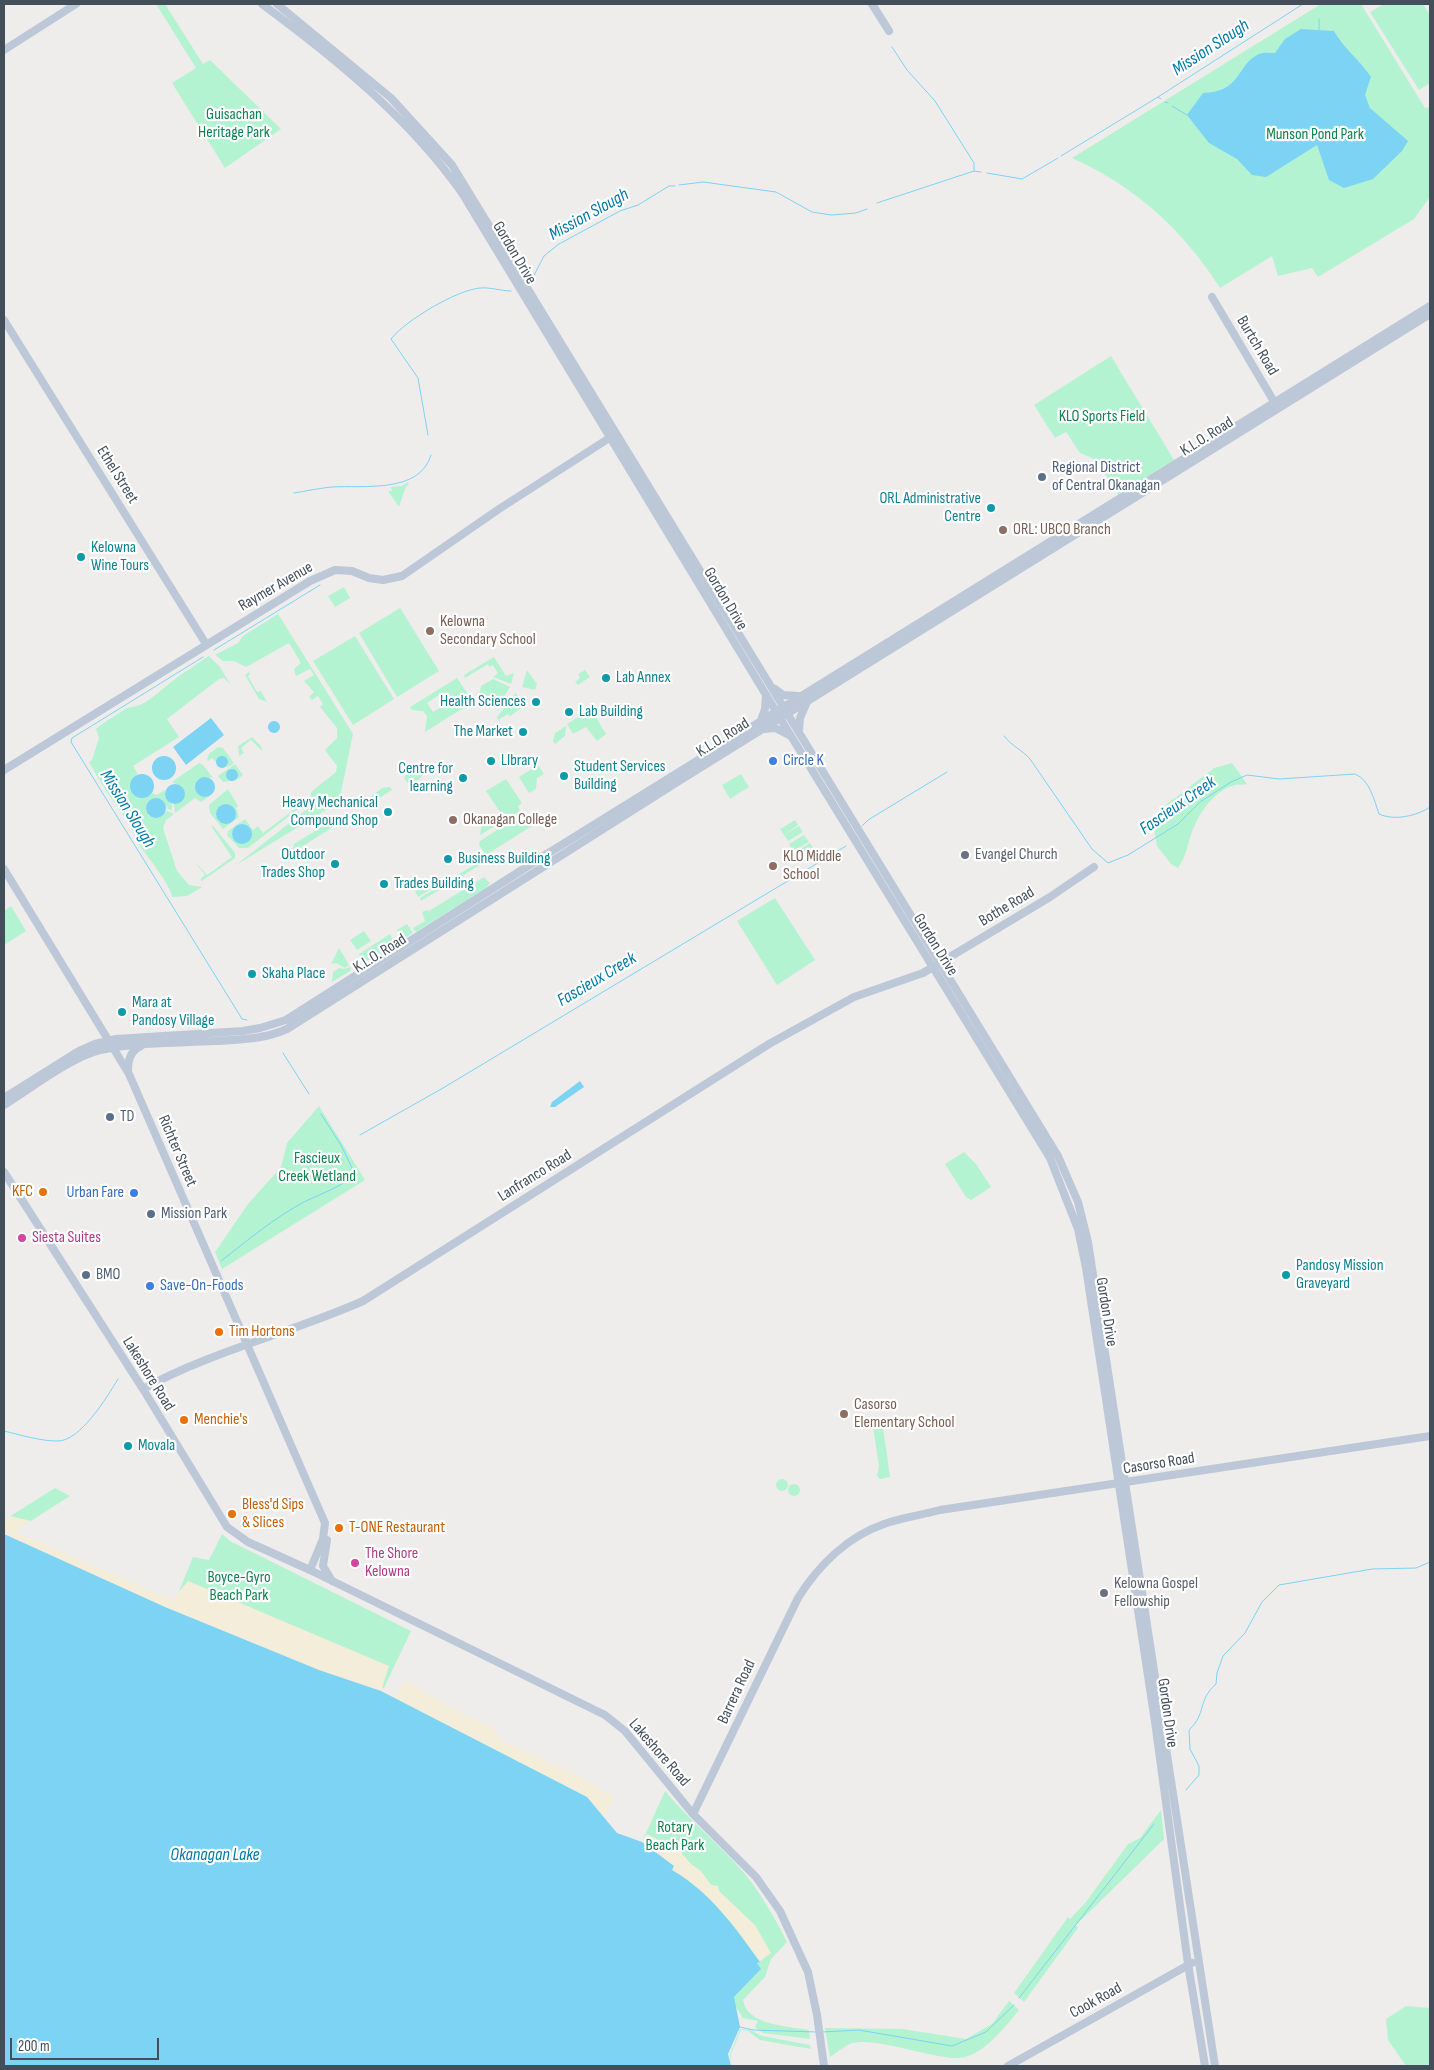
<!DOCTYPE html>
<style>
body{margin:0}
#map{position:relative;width:1434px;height:2070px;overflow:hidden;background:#efecec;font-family:"Sofia Sans Condensed",sans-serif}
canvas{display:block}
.frame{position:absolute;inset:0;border:5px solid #434e5b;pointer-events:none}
.scale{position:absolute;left:10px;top:2038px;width:149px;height:22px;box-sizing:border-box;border:2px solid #434e5b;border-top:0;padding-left:6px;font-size:15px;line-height:18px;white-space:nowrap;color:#434e5b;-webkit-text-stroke:4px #fff;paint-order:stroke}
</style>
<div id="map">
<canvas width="1434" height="2070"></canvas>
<div class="frame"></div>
<div class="scale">200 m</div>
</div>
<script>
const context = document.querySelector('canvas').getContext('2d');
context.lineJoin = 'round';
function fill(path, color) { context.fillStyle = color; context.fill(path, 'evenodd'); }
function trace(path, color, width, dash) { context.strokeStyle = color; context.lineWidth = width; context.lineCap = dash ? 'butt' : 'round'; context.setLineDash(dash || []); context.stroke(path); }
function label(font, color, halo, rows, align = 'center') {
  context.font = font + ' "Sofia Sans Condensed",sans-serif'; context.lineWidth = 4.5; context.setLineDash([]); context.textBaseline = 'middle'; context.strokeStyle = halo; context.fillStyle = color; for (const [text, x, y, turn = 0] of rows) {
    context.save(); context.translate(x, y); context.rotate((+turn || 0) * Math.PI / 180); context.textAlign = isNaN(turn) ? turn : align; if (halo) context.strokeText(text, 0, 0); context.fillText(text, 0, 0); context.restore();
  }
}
const green = new Path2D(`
 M156 4H165L203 64 210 60 281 129 225 168 172 83 196 68Z
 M1321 4H1361L1425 108 1430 107V197L1414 219 1318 277 1312 268 1278 276 1272 256 1220 288C1183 230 1135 186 1072 158Z
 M1384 4H1423L1430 15V83L1419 90 1370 12Z
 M1111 356 1174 460 1118 495 1097 460 1080 453 1066 432 1055 438 1034 405Z
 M408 482 409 483 405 489 399 507 388 491H392L391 487 402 486Z
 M344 587 350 598 335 607 328 596Z
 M400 608 439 671 397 697 359 633Z
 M278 614 353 734 339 802 236 865 311 806V792L336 772 337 766 325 750 337 738V728L320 707 323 704 318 696 312 700 309 697 314 692 304 681 314 675 310 669 296 676 294 669 301 663 289 643 246 667 234 661H223L215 655 238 643 243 636Z
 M355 636 394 699 353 725 313 661Z
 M209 656 220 667 230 684 224 678 219 679 167 719 179 737 133 766 138 774 136 775 150 795 152 793 157 795 165 790V796L172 805V810L168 809 161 799H152L147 803 146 810 149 816 164 814 167 811 174 814 166 820 163 828 177 871 189 885 202 887 187 896 172 897C171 885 146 855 138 843 136 839 135 834 132 829 118 807 101 785 89 762L92 760 99 738 96 729C99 726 123 710 127 708 132 706 138 707 142 704 153 698 161 690 170 683 182 673 196 665 209 656Z
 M494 657 506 676 514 673 511 684 493 677 498 673 493 665 489 667 488 664 465 678 464 675Z
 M527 670 537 684 535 690 522 687Z
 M585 670 590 677 578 685 575 682 580 678 578 674Z
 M249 672 250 674 248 676 257 692 261 691 267 702 259 699 245 675Z
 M457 678 473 702 425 732 427 716 423 711 412 710 410 707ZM442 693 448 703 433 712 427 703Z
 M493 679 510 687 499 705 489 709 479 696 481 686Z
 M516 693 524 706 510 716 508 714 498 720 497 717Z
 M586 712 589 716 594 714 606 734 597 741 586 727 573 734 567 724Z
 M566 726 565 736 555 744 553 741 555 733Z
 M252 737 261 746 262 751 251 740 241 748 244 753 239 756 238 746Z
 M218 747 223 748 234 763 227 768 228 762 225 757H219L216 762 212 758 208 761 207 759 209 754Z
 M199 763 203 765 213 778 204 777V797L210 796 201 802 195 798 175 813 174 804 183 800 182 787 172 782Z
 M1232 763 1247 784C1243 785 1236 784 1232 786 1216 791 1201 810 1195 825 1187 841 1189 852 1178 868L1171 864 1157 846 1154 829 1167 804 1214 768Z
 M235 764 243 775 236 780 223 782 218 776Z
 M538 765 544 774 537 778 536 789 529 793 519 777Z
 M421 766 424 772C422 779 414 784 407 782L404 778 407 773Z
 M741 774 749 787 730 799 722 785Z
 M506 779 522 803 518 806 520 811 512 816 500 812 486 791Z
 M390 787 392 790 366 806 363 802 382 788Z
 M228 789 238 806 236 808 239 817 223 829 210 813 209 805ZM228 804 234 808V820L232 822H219L216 816 221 805Z
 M304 802 302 806 248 848H239L227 835 228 831 245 819 253 830 258 826 263 833ZM244 824 250 828 233 839 232 833Z
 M498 814 509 818 480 835 482 823Z
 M514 819 532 826 486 855 479 845 480 841Z
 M795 820 798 825 784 835 799 826 803 832 788 841 780 829Z
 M330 822 333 827 292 853 294 844Z
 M211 826 214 827 235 853V858L202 881 200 879 205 875 194 861 207 875 232 857Z
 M804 835 809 842 793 851 789 844Z
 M810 843 815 851 799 861 794 853Z
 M485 858 490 863 486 861 448 885 446 882Z
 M440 877 443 881 441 883 418 897 414 889 433 878 435 880Z
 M484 877 490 883 486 888 416 932 413 928 425 921 422 912 427 910 429 911Z
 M444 883 446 886 421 901 420 898Z
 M775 898 815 960 777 985 737 921Z
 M11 906 26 931 4 945V911Z
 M407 924 413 933 402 940 397 930Z
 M364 931 371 941 357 950 350 940Z
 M390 934 395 944 366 962 361 960 359 954Z
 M339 948 349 965 345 968 336 963 331 964Z
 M351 967 350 971 332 982 333 972 339 968 344 969Z
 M319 1106 365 1180 222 1269 215 1252 248 1204 281 1167 287 1143Z
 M964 1152 976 1164 991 1187 971 1200 966 1197 945 1164Z
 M882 1420 890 1477 880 1479 877 1476 879 1466 872 1421Z
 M776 1485a6 6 0 1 1 12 0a6 6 0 1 1-12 0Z
 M788 1490a6 6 0 1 1 12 0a6 6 0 1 1-12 0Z
 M55 1488 70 1496 15 1531 4 1520Z
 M222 1534 230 1541 411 1631 384 1688 175 1601 193 1557 209 1560Z
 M665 1791C690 1821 720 1845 745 1874 762 1895 775 1918 787 1942L771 1959 765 1977 743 2000C747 2026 789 2026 809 2030L810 2039 763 2033 755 2027 758 2021 743 2018 734 2004V1997L761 1969 683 1876 672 1870 642 1842Z
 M1161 1810 1164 1839 1076 1925 1078 1928 1024 2002 1014 1993 1068 1917 1070 1919 1086 1902 1128 1844 1140 1838Z
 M1009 2001 1019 2010C1005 2027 984 2055 960 2058 933 2060 873 2035 850 2044 843 2047 836 2053 830 2057L825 2028 903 2029 966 2039 992 2024Z
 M1406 2006 1430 2008V2066H1406L1388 2040 1386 2019Z
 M740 2029 750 2030 762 2036 810 2045 811 2049 760 2040 748 2031 741 2030 731 2054V2066L730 2054Z`);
const sand = new Path2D(`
 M10 1516 31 1521 15 1531 172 1600 188 1581 389 1666 381 1691 319 1670 165 1607 152 1604 39 1551 4 1532V1520Z
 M404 1680 450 1707 495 1729 500 1740 565 1769 613 1796 611 1806 602 1816 587 1797 395 1698Z
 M647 1834 680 1851 691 1864 701 1871 711 1885 718 1886 719 1891 755 1925 771 1953 755 1965 670 1867 641 1844Z`);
const water = new Path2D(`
 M1301 29 1334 31C1344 49 1360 60 1371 77L1365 95 1370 108 1408 141 1402 151 1373 179 1344 188 1329 180 1317 145 1266 177 1252 175 1237 159 1209 143 1187 115 1203 93C1242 92 1236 65 1259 54 1263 52 1271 53 1275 53L1285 39Z
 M211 718 224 735 186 765 173 747Z
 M268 727a6 6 0 1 1 12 0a6 6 0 1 1-12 0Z
 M152 768a12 12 0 1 1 24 0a12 12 0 1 1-24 0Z
 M216 762a6 6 0 1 1 12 0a6 6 0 1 1-12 0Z
 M226 775a6 6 0 1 1 12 0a6 6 0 1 1-12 0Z
 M130 786a12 12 0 1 1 24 0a12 12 0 1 1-24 0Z
 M195 787a10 10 0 1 1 20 0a10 10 0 1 1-20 0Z
 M165 794a10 10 0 1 1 20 0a10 10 0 1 1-20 0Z
 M146 808a10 10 0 1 1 20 0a10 10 0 1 1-20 0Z
 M216 814a10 10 0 1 1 20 0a10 10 0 1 1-20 0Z
 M232 834a10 10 0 1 1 20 0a10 10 0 1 1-20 0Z
 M580 1081 584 1087 555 1107H550L552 1102Z
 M4 1534 165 1607 319 1670 381 1691 587 1797 617 1833 642 1842 674 1866 672 1870C710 1892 735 1927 760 1962L757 1963 761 1969 734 1997 740 2027 728 2054 731 2066H4Z`);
const stream = new Path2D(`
 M1319 30V19
 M892 47 907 70 935 101 974 163V171
 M1158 97 1303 4
 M1165 102 1168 103
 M1172 106 1187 115
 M1061 156 1158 97 1161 99
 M987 173 1022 179 1058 158
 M679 185 703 182 776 192 812 212 831 215 856 213 867 209
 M877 203 974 171 981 172
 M530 283 544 256 559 244 620 211 638 205 669 186H675
 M428 435 418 378 391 339C406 320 457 290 480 288 490 287 501 291 511 291
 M294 493C307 491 320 488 332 487 363 485 420 494 431 455
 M214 650 320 585
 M203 657 72 738 71 742 239 1014 242 1019 247 1020
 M1004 736C1012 746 1022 750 1030 759L1092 849 1108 863 1128 855 1178 824 1200 802 1231 782 1247 775 1279 779 1355 774C1370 780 1374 800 1379 814 1394 821 1417 816 1430 807
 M862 826 868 820 947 772
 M283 1053 309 1094
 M360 1135 443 1088 846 846
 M221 1261C248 1240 274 1218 304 1202 322 1193 340 1188 355 1174L341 1145 321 1114
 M4 1431C21 1435 40 1441 57 1441 80 1442 107 1397 118 1379
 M1186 1790 1199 1775V1766L1190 1749 1189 1730C1207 1713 1197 1701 1216 1684L1217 1673 1223 1656 1245 1633 1262 1602 1279 1585 1372 1569 1416 1568 1430 1562
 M1019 1998 1154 1824
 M740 2027 753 2030 816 2032
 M822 2032 859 2030 952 2046 986 2032 1014 2005`);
const secondary = new Path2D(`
 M262 4C335 58 409 118 462 193L780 718 1050 1158 1078 1229 1086 1268 1155 1722 1188 1964 1205 2066
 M277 4 391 98 452 165 1058 1156 1078 1202 1088 1242 1215 2066
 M872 4 889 31
 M4 50 76 4
 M1212 297 1276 405
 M4 320 206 644
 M775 689 783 695 798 696
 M761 720 765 709 766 695
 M764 729 775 728 789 735
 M799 731 800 718 807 702
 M4 770 310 581 335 570 352 571 369 578 383 580 402 576 499 509 614 435
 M4 869 129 1074 325 1523 323 1539 310 1570
 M128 1072C128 1060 130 1051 141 1046
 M4 1098 79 1051 95 1044 116 1039 243 1031 260 1028 286 1020 547 854 1430 306
 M4 1105C30 1089 71 1057 100 1050 137 1042 177 1043 215 1041 239 1040 265 1039 287 1029L682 779 1430 314
 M4 1172 143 1389 227 1527 248 1542 310 1570 605 1715 625 1731 693 1814 756 1877 780 1911 808 1972 817 2015 824 2066
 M143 1389C212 1351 291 1333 363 1301L769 1044 854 997 923 973 1050 897 1094 867
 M327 1540 323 1566 332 1581
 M693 1814 798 1598C818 1566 847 1537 884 1524 901 1518 922 1515 940 1510L1430 1436
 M1008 2066 1192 1963`);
const markers = [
 [1042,477,5,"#5c6f8a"],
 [991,508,5,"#0f9aa8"],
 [1003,530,5,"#8d6e63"],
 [81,557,5,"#0f9aa8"],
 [430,631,5,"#8d6e63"],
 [606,678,5,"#0f9aa8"],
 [536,702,5,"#0f9aa8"],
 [569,712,5,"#0f9aa8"],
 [523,732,5,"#0f9aa8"],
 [491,761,5,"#0f9aa8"],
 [773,761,5,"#3f7fe0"],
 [564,776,5,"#0f9aa8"],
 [463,778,5,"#0f9aa8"],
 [388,812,5,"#0f9aa8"],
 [453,820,5,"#8d6e63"],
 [965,855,5,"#6b7280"],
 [448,859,5,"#0f9aa8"],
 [335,864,5,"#0f9aa8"],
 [773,866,5,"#8d6e63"],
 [384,884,5,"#0f9aa8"],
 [252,974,5,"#0f9aa8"],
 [122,1012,5,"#0f9aa8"],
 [110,1117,5,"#5c6f8a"],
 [43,1192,5,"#e8710a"],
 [134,1193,5,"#3f7fe0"],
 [151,1214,5,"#5c6f8a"],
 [22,1238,5,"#d1479c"],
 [86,1275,5,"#5c6f8a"],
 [1286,1275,5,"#0f9aa8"],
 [150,1286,5,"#3f7fe0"],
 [219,1332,5,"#e8710a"],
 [844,1414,5,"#8d6e63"],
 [184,1420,5,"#e8710a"],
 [128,1446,5,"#0f9aa8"],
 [232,1514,5,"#e8710a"],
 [339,1528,5,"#e8710a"],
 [355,1563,5,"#d1479c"],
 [1104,1593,5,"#6b7280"]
];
const parkNames = [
 ["Guisachan",234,115],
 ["Heritage Park",234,133],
 ["Munson Pond Park",1315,135],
 ["KLO Sports Field",1102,417],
 ["Fascieux",317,1159],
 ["Creek Wetland",317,1177],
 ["Boyce-Gyro",239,1578],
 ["Beach Park",239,1596],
 ["Rotary",675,1828],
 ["Beach Park",675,1846]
];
const streetNames = [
 ["Gordon Drive",514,253,59],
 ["Burtch Road",1257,346,59],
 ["K.L.O. Road",1207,437,-32],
 ["Ethel Street",117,475,58],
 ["Raymer Avenue",276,587,-30],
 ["Gordon Drive",725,599,59],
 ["K.L.O. Road",723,738,-32],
 ["Bothe Road",1007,907,-31],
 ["Gordon Drive",935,945,58],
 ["K.L.O. Road",380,954,-32],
 ["Richter Street",177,1151,67],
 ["Lanfranco Road",535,1176,-32],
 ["Gordon Drive",1106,1312,81],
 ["Lakeshore Road",148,1374,58],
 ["Casorso Road",1159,1464,-9],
 ["Barrera Road",737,1692,-65],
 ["Gordon Drive",1167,1713,82],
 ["Lakeshore Road",659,1753,49],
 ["Cook Road",1096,2001,-29]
];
const serviceNames = [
 ["Regional District",1052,468],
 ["of Central Okanagan",1052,486],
 ["TD",120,1117],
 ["Mission Park",161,1214],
 ["BMO",96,1275]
];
const cultureNames = [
 ["ORL Administrative",981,499,"right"],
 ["Centre",981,517,"right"],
 ["Kelowna",91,548],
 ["Wine Tours",91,566],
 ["Lab Annex",616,678],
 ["Health Sciences",526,702,"right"],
 ["Lab Building",579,712],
 ["The Market",513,732,"right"],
 ["LIbrary",501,761],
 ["Student Services",574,767],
 ["Building",574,785],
 ["Centre for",453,769,"right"],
 ["learning",453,787,"right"],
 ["Heavy Mechanical",378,803,"right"],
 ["Compound Shop",378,821,"right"],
 ["Outdoor",325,855,"right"],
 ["Trades Shop",325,873,"right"],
 ["Business Building",458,859],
 ["Trades Building",394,884],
 ["Skaha Place",262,974],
 ["Mara at",132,1003],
 ["Pandosy Village",132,1021],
 ["Pandosy Mission",1296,1266],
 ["Graveyard",1296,1284],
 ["Movala",138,1446]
];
const educationNames = [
 ["ORL: UBCO Branch",1013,530],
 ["Kelowna",440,622],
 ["Secondary School",440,640],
 ["Okanagan College",463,820],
 ["KLO Middle",783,857],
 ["School",783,875],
 ["Casorso",854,1405],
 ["Elementary School",854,1423]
];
const shopNames = [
 ["Circle K",783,761],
 ["Urban Fare",124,1193,"right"],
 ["Save-On-Foods",160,1286]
];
const worshipNames = [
 ["Evangel Church",975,855],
 ["Kelowna Gospel",1114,1584],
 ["Fellowship",1114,1602]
];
const foodNames = [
 ["KFC",33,1192,"right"],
 ["Tim Hortons",229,1332],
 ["Menchie's",194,1420],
 ["Bless'd Sips",242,1505],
 ["& Slices",242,1523],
 ["T-ONE Restaurant",349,1528]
];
const hotelNames = [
 ["Siesta Suites",32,1238],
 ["The Shore",365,1554],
 ["Kelowna",365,1572]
];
const waterNames = [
 ["Mission Slough",1211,48,-33],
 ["Mission Slough",589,215,-29],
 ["Fascieux Creek",1178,806,-35],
 ["Mission Slough",127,809,58],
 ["Fascieux Creek",597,980,-31],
 ["Okanagan Lake",215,1855]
];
fill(green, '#b4f3d1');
fill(sand, '#f3edda');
fill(water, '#7cd3f4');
trace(stream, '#7cd3f4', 1);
trace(secondary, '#bcc7d8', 8);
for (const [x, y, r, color] of markers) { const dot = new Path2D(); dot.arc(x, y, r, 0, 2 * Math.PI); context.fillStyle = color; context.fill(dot); trace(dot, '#fff', 2); }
label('16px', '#0d8350', '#fff', parkNames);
label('16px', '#434e5b', '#fff', streetNames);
label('16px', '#4e5e75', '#fff', serviceNames, 'left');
label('16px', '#0d838f', '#fff', cultureNames, 'left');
label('16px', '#785e54', '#fff', educationNames, 'left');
label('16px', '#366cbe', '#fff', shopNames, 'left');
label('16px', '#5b616d', '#fff', worshipNames, 'left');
label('16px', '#c56008', '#fff', foodNames, 'left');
label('16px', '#b23c85', '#fff', hotelNames, 'left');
label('italic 18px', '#017aa9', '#fff', waterNames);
</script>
